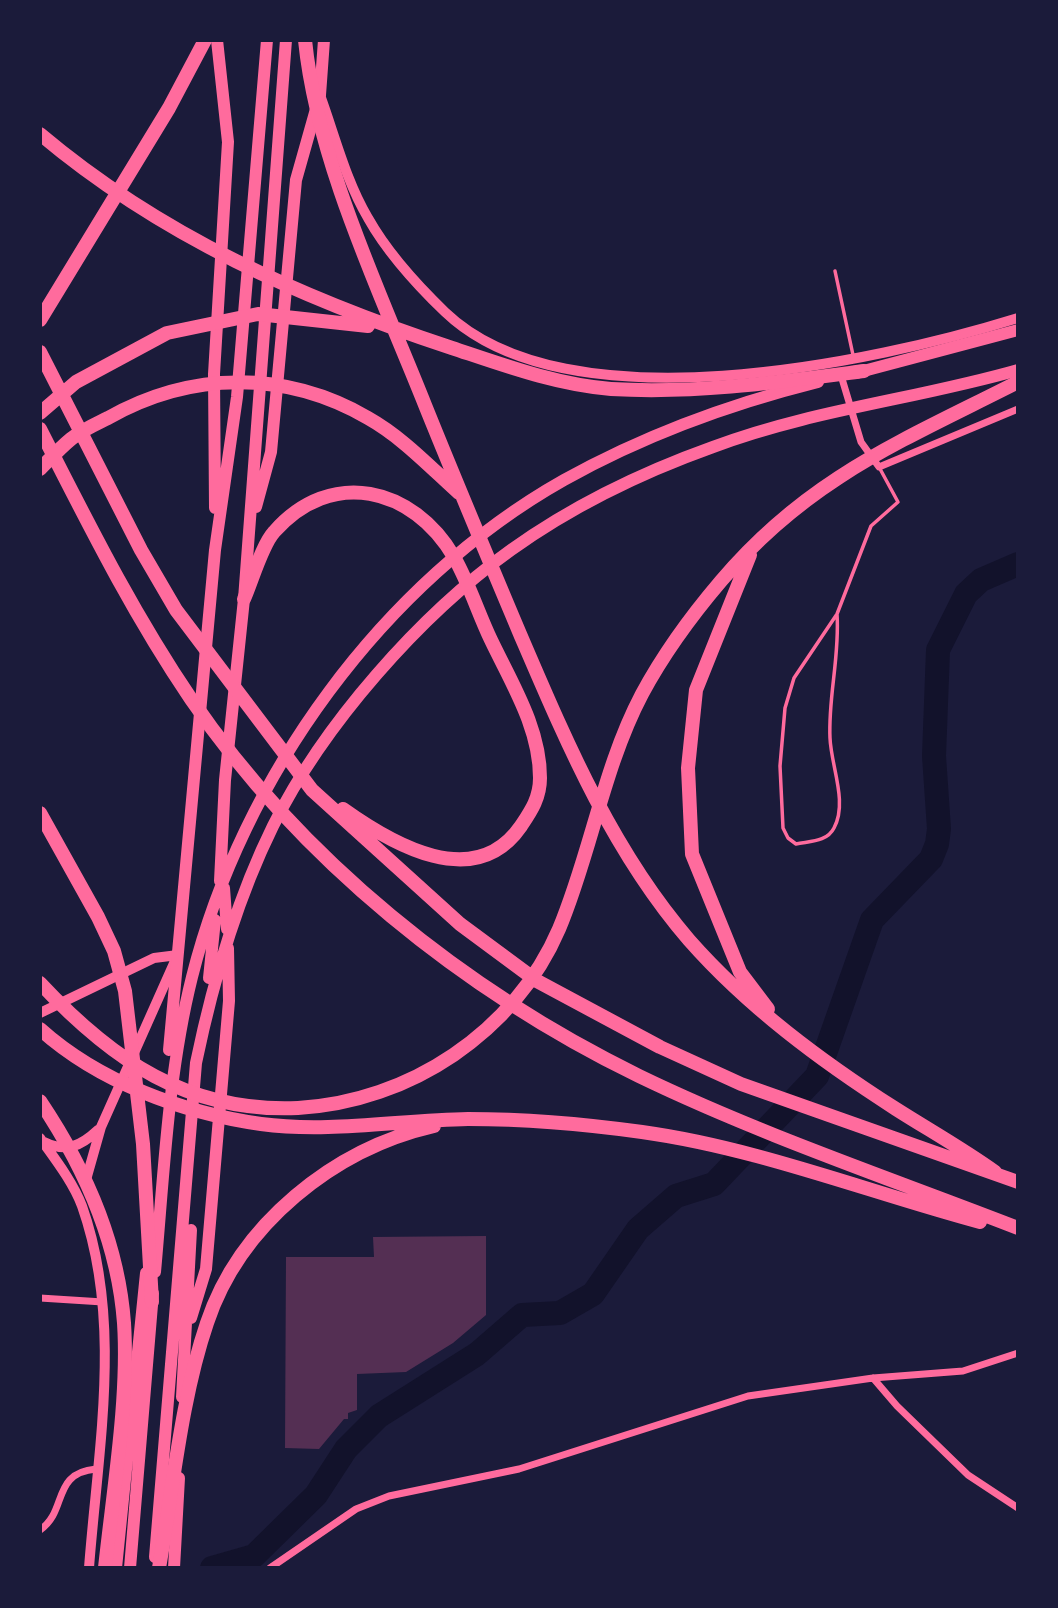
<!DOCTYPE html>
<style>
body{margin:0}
#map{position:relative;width:1058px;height:1608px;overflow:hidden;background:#1b1b3a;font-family:Figtree,sans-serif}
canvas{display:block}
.frame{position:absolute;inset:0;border:42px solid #1b1b3a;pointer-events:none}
</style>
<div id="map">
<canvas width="1058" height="1608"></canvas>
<div class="frame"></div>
</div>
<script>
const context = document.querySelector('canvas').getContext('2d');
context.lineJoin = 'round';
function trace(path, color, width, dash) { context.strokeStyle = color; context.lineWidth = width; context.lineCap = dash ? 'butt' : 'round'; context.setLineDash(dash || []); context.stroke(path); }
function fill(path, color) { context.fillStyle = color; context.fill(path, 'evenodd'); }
const river = new Path2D(`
 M212 1568 254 1556 316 1495 346 1449 379 1416 477 1354 522 1315 560 1313 593 1294 638 1229 676 1196 714 1184 817 1076 872 920 931 859 937 844 939 829 934 756 938 650 966 594 981 580 1018 564`);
const building = new Path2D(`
 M486 1236V1315L453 1343 406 1372 357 1374V1410L348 1413V1419H344L319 1449 285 1448 286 1257H374L373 1237Z`);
const service = new Path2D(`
 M835 271 853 355
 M837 614C840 656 828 697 830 738 831 766 848 802 834 828 827 842 810 841 796 844L788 838 783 828 780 766 785 708 794 678 837 614 871 526 898 502 879 467`);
const minor = new Path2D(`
 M840 372 861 442 879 467 1018 409
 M40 1298 103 1302
 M873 1378 897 1406 968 1475 1018 1508
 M40 1530C68 1511 51 1473 96 1469
 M270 1568 356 1509 389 1496 519 1469 748 1396 873 1378 963 1371 1018 1353`);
const tertiary = new Path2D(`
 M320 95C335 136 346 181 368 218 387 252 418 286 445 312 567 429 873 363 1018 318
 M40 1013 154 958 178 955
 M40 1138C55 1159 73 1182 82 1206 123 1322 98 1448 89 1568
 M44 1142C66 1153 81 1146 98 1130
 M86 1180 101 1127 175 961`);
const trunk = new Path2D(`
 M856 373 1018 330
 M256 507 271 452 296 180 320 95 324 40
 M215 508 214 374 228 142 217 40
 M220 881 225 780 244 599 286 40
 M224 888 227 929
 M209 978 215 920
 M169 1050 215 550 237 397 267 40
 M155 1272C164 1173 168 1073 192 977 242 777 383 582 564 480 643 436 730 404 818 382
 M191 1318 206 1269 229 1001 228 948
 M182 1397 191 1230
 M155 1557 196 1063C213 981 236 901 273 826 323 725 420 615 511 550 571 507 643 472 713 447 811 410 917 399 1018 370
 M116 1568 146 1273
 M130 1568 153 1293
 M174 1568 179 1478`);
const motorway = new Path2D(`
 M305 40C317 161 380 292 425 405 456 482 488 558 520 634 566 741 612 851 689 940 748 1007 821 1061 896 1109 929 1130 963 1149 995 1172
 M40 134C161 236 303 299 452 348 503 365 557 385 611 389 696 394 780 382 864 371
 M40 320 169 108 205 40
 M40 352 141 550 176 610 312 790 460 924 537 981 660 1047 741 1084 1018 1182
 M40 413 76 382 167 333 258 314 368 326
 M40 429C88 523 132 612 191 699 301 860 465 991 639 1076 761 1135 892 1179 1018 1228
 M40 469C50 459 60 448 71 439 82 430 96 424 108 418 191 371 285 370 368 418 402 437 430 467 459 493
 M750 555 696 690 688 768 692 854 740 972 768 1009
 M244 599C252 581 262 545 274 532 331 467 413 487 454 557 469 583 478 613 491 640 512 684 540 728 540 778 540 798 531 811 521 826 475 893 392 844 343 809
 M40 813 98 917 114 951 125 991 143 1144 152 1302
 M40 983C112 1060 188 1113 298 1108 409 1102 515 1032 559 929 591 853 603 768 642 694 663 655 692 615 721 581 808 478 902 441 1018 382
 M40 1029C99 1082 183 1113 261 1124 329 1133 400 1120 468 1119 526 1119 584 1124 642 1132 757 1148 868 1192 980 1222
 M40 1101C85 1168 118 1241 124 1323 129 1398 113 1492 105 1568
 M159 1568C173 1489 181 1399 207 1323 240 1224 334 1149 434 1126`);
trace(river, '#12122b', 24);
fill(building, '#542f53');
trace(service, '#ff6b9d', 3.5);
trace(minor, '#ff6b9d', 7);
trace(tertiary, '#ff6b9d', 10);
trace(trunk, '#ff6b9d', 12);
trace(motorway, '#ff6b9d', 14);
</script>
